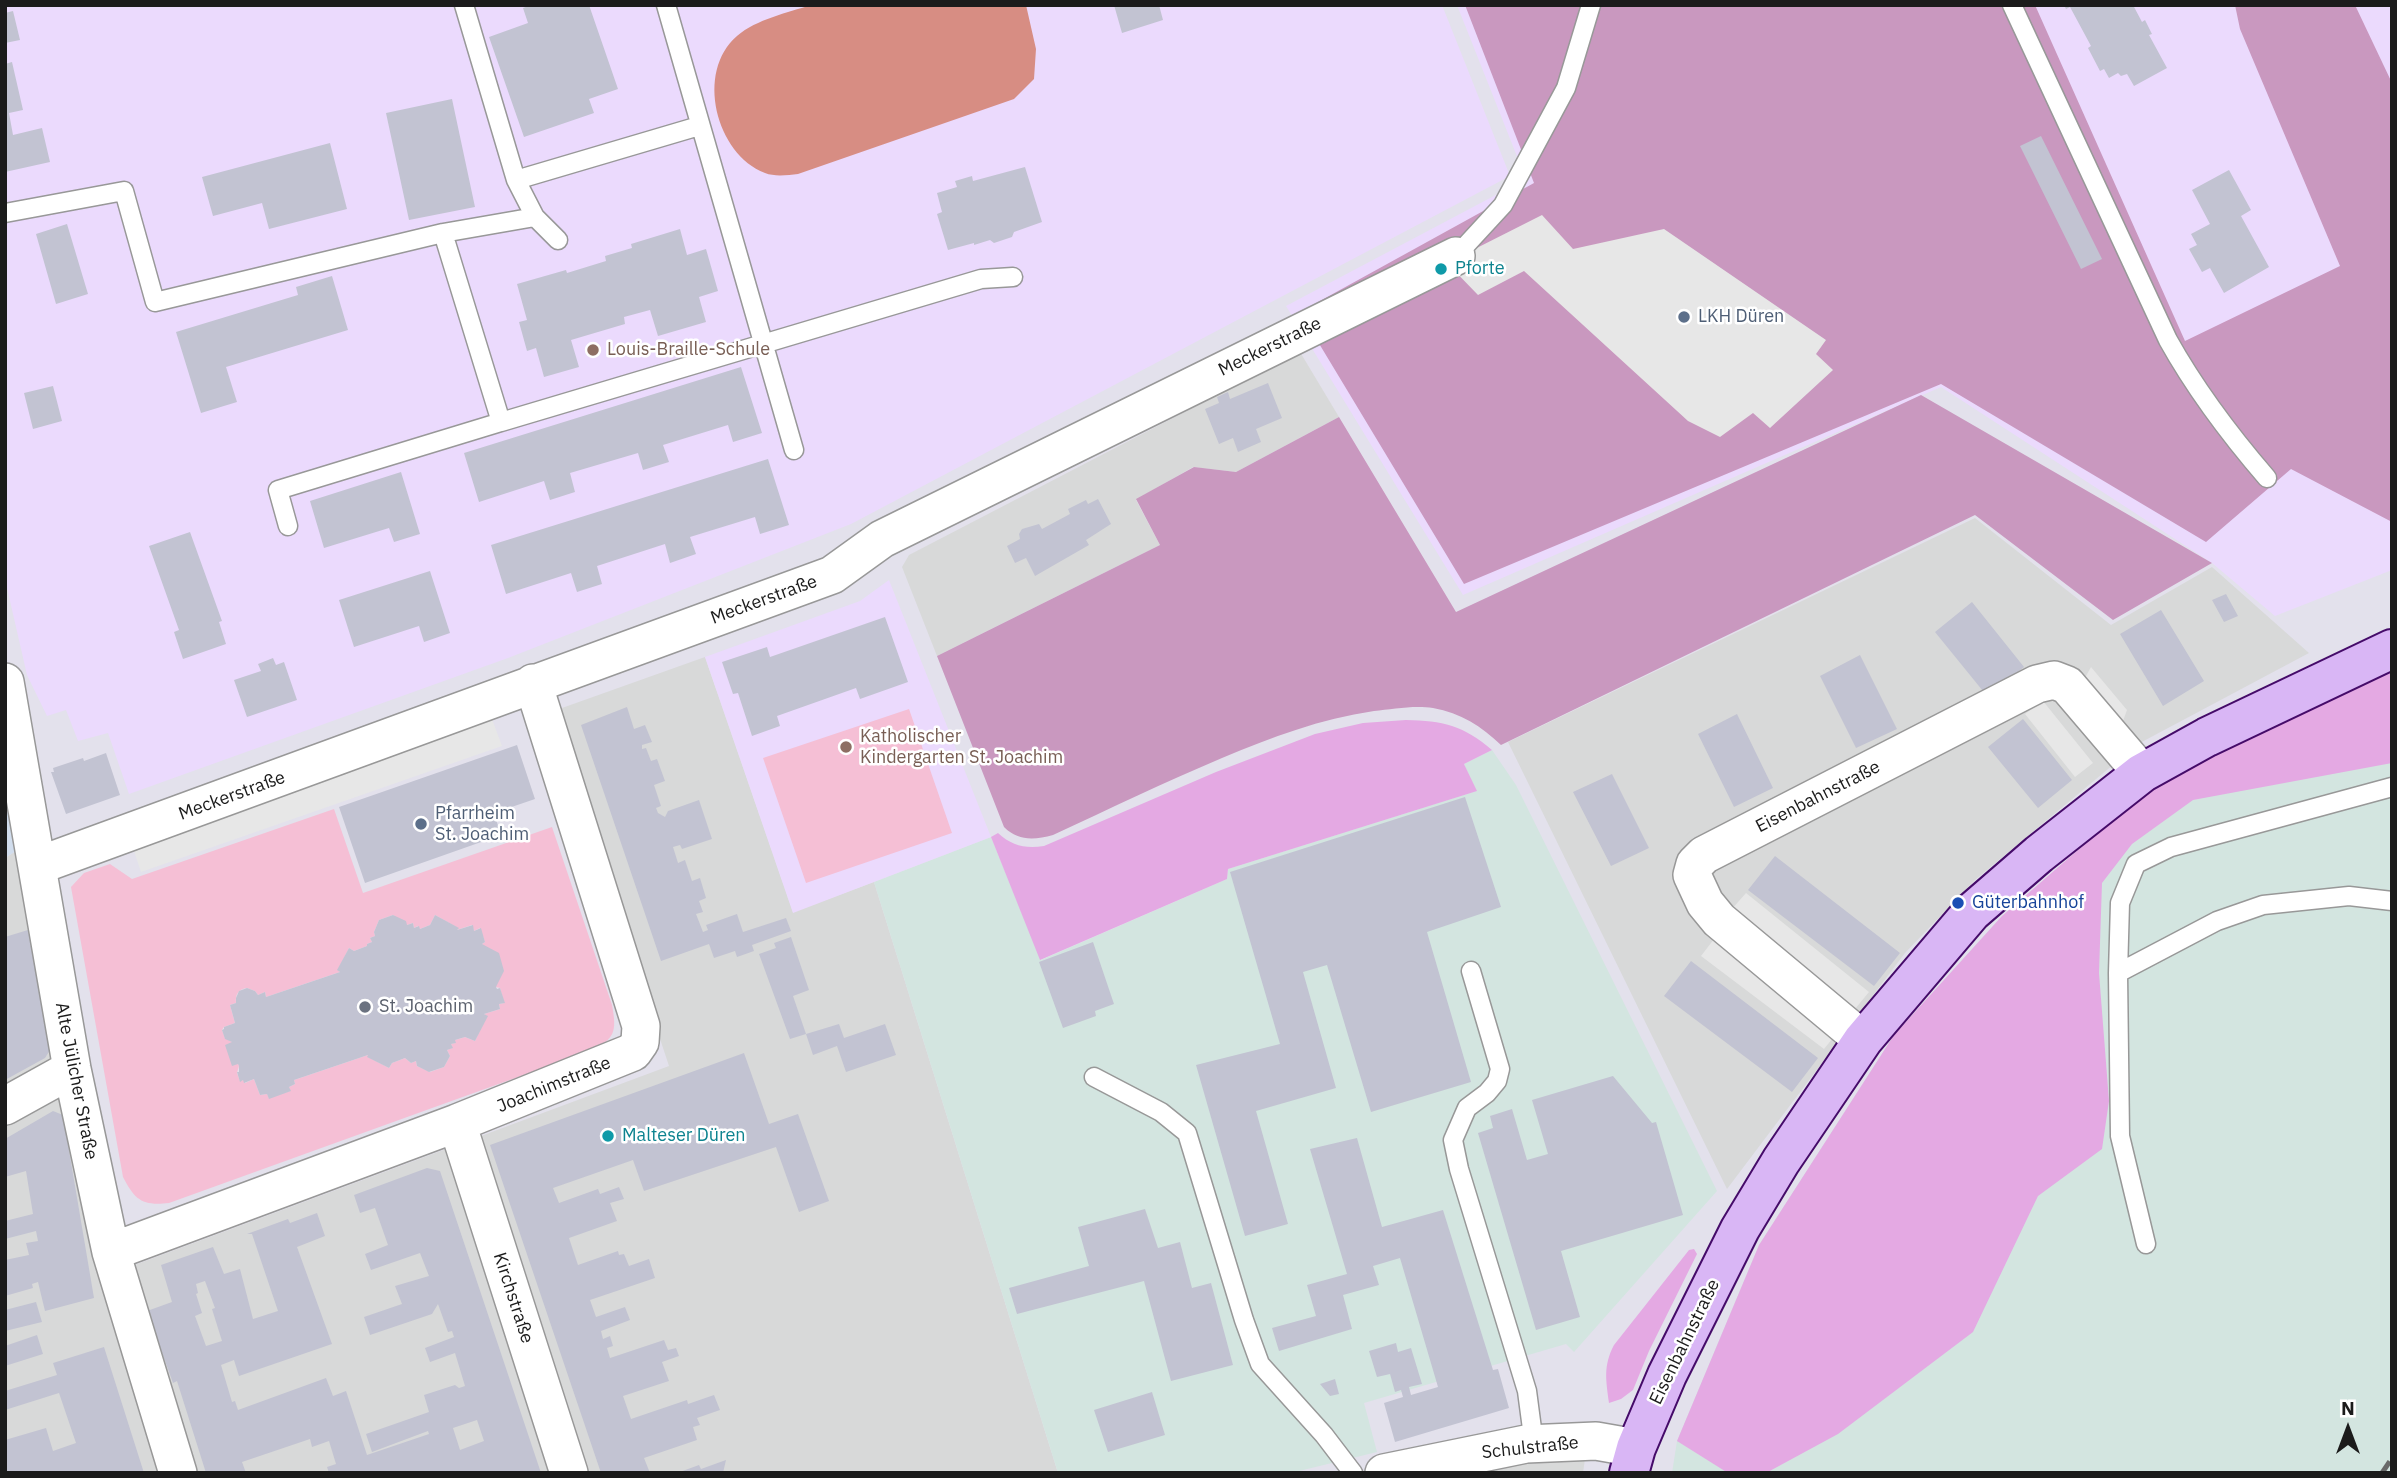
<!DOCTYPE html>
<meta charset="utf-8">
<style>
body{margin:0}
#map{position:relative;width:2397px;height:1478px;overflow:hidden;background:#e3e1ec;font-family:"IBM Plex Sans",sans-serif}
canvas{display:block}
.frame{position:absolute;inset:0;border:7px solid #1b1b1b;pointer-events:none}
.north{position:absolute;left:2313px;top:1394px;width:70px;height:70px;-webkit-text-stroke:5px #fff;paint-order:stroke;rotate:0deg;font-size:19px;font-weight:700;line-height:28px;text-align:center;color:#1b1b1b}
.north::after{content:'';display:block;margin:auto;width:24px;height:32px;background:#1b1b1b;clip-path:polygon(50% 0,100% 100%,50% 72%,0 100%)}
</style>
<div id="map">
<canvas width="2397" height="1478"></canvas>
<div class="frame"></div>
<div class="north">N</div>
</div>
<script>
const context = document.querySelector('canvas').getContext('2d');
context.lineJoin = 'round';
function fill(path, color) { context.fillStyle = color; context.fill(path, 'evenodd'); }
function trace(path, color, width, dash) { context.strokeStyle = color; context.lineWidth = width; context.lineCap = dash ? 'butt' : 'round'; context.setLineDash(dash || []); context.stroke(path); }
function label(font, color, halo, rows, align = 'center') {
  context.font = font + ' "IBM Plex Sans",sans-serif'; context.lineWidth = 5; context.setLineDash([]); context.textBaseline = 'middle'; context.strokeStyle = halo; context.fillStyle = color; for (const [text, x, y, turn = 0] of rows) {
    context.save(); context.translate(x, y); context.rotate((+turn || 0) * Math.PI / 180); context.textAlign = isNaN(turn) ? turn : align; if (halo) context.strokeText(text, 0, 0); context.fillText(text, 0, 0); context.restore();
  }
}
const residential = new Path2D(`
 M1300 352 1339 417 1236 472 1193 467 1136 500 1160 545 937 656 902 567 909 555Z
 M1975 518 2111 625 2212 567 2309 653 2138 744 1975 880 1905 953 1727 1189 1508 742Z
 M705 657 793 912 874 882 1058 1473H5V858L16 851 105 1276 669 1066 556 725 562 708Z
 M1585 1459 1583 1473H1483L1523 1464Z`);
const commercial = new Path2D(`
 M5 801 16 851 5 858Z`);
const industrial = new Path2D(`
 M2392 666V1473H1672L1677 1441 1759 1245 1894 1035 2002 916Z
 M1492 750 1516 785 1717 1191 1574 1352 1566 1344 1364 1403 1377 1452 1291 1473H1058L874 882 991 837 1041 960 1227 879 1228 869 1476 791 1464 764Z`);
const education = new Path2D(`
 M5 5H1442L1510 176 851 524 508 658 129 794 108 733 78 741 66 710 47 716 27 675 5 579Z
 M1457 5H2392V570L2275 616 2212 563 1941 387 1463 595 1286 306 1526 179Z
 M889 580 991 837 793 913 705 657 860 601Z`);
const grass = new Path2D(`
 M2392 666V763L2193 800 2132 844 2102 883 2099 973 2109 1101 2102 1149 2038 1196 1973 1332 1838 1434 1766 1473H1728L1677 1441 1759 1245 1894 1035 2002 916 2163 776Z
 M1406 720C1443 721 1463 725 1492 750L1464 764 1477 791 1228 869 1227 879 1040 960 991 837 998 833C1012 846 1026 849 1044 846L1216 772 1315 734 1363 723Z
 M1694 1249 1697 1254 1649 1351 1633 1390 1621 1399 1609 1403C1606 1380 1603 1366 1614 1345L1689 1250Z`);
const forest = new Path2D(`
 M1465 5H2035L2185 341 2340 266 2240 29 2235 5H2355L2392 83V522L2291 469 2206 542 1941 384 1464 584 1300 312 1534 183Z
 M1921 395 2212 563 2113 620 1975 515 1501 745C1481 726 1461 713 1433 708 1415 705 1392 709 1374 711 1320 719 1272 737 1222 758 1165 782 1109 809 1053 835 1034 840 1018 841 1004 827L937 656 1160 545 1136 499 1194 467 1236 472 1339 417 1456 612Z`);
const park = new Path2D(`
 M909 709 952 833 806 883 763 758Z
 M334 809 363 893 552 827 612 1005C617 1032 615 1039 590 1051L169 1203C142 1206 135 1200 123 1177L71 887 84 873 110 864 132 879ZM393 915 407 925 413 923 414 928 418 926 420 929 430 925 435 915 458 928 457 930 472 925 474 931 480 928 485 942 482 944 496 987 500 988 504 1003 499 1004 500 1009 484 1014 487 1016 475 1041 465 1037 455 1040V1043L451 1044 452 1048 447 1050 450 1056 444 1067 430 1072 417 1066 416 1061 411 1063 405 1058 392 1063 389 1068 368 1057V1055L294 1080 295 1084 289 1087 290 1091 269 1098 267 1094 260 1095 254 1079 245 1083 243 1080 240 1081 237 1073 239 1066 232 1042 225 1038 222 1030 224 1027 235 1023 230 1005 236 1003C235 994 239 989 247 988L255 991 258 995 265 992 266 997 340 972 338 970 349 948 354 951 367 946V944L372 942 370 938 375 936 374 932 379 920Z`);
const pitch = new Path2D(`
 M811 5H1026L1036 49 1034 79 1014 99 798 174C788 175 775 177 765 173 716 154 695 72 737 36 757 19 787 13 811 5Z`);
const parking = new Path2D(`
 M1542 215 1573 249 1664 229 1826 340 1816 354 1833 370 1770 428 1753 413 1720 437 1688 421 1524 271 1478 295 1447 263Z
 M2091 667 2127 710 2120 729 2081 685Z
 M2043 701 2093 763 2075 777 2025 714Z
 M492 719 502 746 141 872 132 845Z
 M1746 893 1869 992 1855 1009 1731 910Z
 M1714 939 1837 1033 1824 1049 1701 956Z`);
const building = new Path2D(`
 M531 5H589L618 89 589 99 594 113 524 137 489 37 528 23 523 8Z
 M1114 5H1159L1163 20 1122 33Z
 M2064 5H2133L2142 22 2145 20 2152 34 2149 35 2167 68 2134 86 2127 74 2121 76 2118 73 2109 78 2104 69 2100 71 2088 48 2091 46 2070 7 2066 9Z
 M13 11 20 40 5 43V13Z
 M12 62 23 110 9 113 13 135 42 128 50 162 5 172V64Z
 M452 99 475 207 409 220 386 113Z
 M2041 136 2102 259 2081 269 2020 146Z
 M330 143 347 209 269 229 262 203 213 216 202 177Z
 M1025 167 1042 222 1014 232 1012 237 994 243 990 240 974 245V243L948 250 937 214 942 212 937 193 957 187 955 181 972 176 973 181Z
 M2229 170 2251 210 2241 216 2269 267 2224 293 2210 268 2202 272 2189 249 2197 245 2191 234 2210 224 2192 190Z
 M67 224 88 294 56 304 36 234Z
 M680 229 687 255 706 249 718 291 699 297 706 322 658 336 650 310 624 317 625 324 571 340 579 367 544 377 536 348 527 351 519 322 527 320 517 284 566 270 567 273 606 261 605 256 632 248 631 244Z
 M332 276 348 330 226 367 237 402 201 413 176 332 298 295 296 287Z
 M741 367 762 433 733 442 728 425 663 445 669 462 643 470 638 453 570 473 575 492 550 500 544 481 479 502 464 453Z
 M1268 383 1282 418 1256 429 1261 442 1238 452 1233 438 1219 444 1205 409 1219 403 1217 397 1228 392 1230 399Z
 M53 386 62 421 33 429 24 393Z
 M768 459 789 525 760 534 755 517 690 537 696 554 670 563 665 544 597 566 602 584 577 592 571 573 506 594 491 545Z
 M401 472 420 534 394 542 389 528 324 548 310 501Z
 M1098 499 1111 524 1086 540 1089 545 1035 576 1026 558 1015 563 1007 546 1020 539 1019 534 1022 529 1039 524 1042 529 1070 514 1068 509 1086 500 1088 504Z
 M190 532 222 621 219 622 226 644 183 659 174 632 179 630 149 546Z
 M430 571 450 633 424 642 419 626 354 647 339 600Z
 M2226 594 2238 616 2224 622 2212 600Z
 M1972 602 2024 667 1987 696 1935 632Z
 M2161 610 2204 681 2163 706 2120 634Z
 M885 617 908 682 860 699 856 688 777 716 780 726 752 736 738 693 733 694 722 662 767 647 770 657Z
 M1860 655 1897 729 1856 748 1820 676Z
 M273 658 276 665 284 662 297 700 247 717 234 680 261 671 258 664Z
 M627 707 634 729 645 725 652 742 642 745V749L646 748 651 761 657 759 665 781 654 785 661 806 656 808 658 813 665 817 668 811 699 800 712 839 682 849 680 845 673 847 678 863 685 860 692 881 700 878 706 898 699 901 703 912 696 914 703 932 708 930 706 925 737 914 743 932 786 918 791 931 752 945 754 951 737 957 735 951 714 958 709 944 661 961 581 725Z
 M1737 714 1773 788 1734 807 1698 734Z
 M2023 719 2072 780 2038 808 1988 747Z
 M517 745 535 799 494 813 501 835 365 883 339 807Z
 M106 753 120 795 66 814 51 772H54L53 768 83 758 84 761Z
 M1612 774 1649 848 1611 866 1573 792Z
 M1465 797 1501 907 1427 932 1471 1082 1371 1112 1327 965 1303 972 1336 1088 1256 1111 1288 1224 1245 1236 1196 1065 1280 1044 1230 872Z
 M1775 856 1900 953 1874 986 1748 890Z
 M393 915 406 921 407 925 413 923 414 928 419 926 420 929 430 925 435 915 459 928 457 930 473 925 474 931 481 928 485 942 482 944 499 953 504 971 496 987 497 989 500 988 505 1003 499 1004 500 1009 484 1014 488 1016 475 1041 465 1037 455 1040 456 1043 451 1044 453 1048 447 1050 450 1056 444 1067 429 1072 417 1066 416 1061 411 1063 405 1058 392 1063 389 1068 367 1057 368 1055 294 1080 295 1084 289 1087 291 1091 269 1099 267 1094 260 1095 254 1079 244 1083 243 1080 240 1082 237 1072H239V1066L238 1064 232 1066 225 1045 232 1042 225 1039 222 1030 224 1029V1027L235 1023 230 1005 236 1003V998L239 991 247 988 255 991 258 995 265 992 266 997 340 972 337 970 349 948 354 951 367 946V944L372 942 370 938 375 936 374 932 379 920Z
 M28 930 42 1008H45L52 1047 45 1058 5 1080V937Z
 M791 937 809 990 793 996 806 1034 790 1039 759 954 776 948 774 943Z
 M1093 942 1114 1004 1095 1011 1096 1016 1063 1028 1039 962Z
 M1691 961 1818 1058 1792 1092 1664 996Z
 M839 1024 844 1038 885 1024 896 1055 846 1072 837 1046 813 1055 806 1034Z
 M744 1053 769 1124 798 1114 829 1201 799 1212 776 1147 644 1191 633 1160 553 1188 559 1203 598 1189 600 1194 619 1187 624 1199 610 1203 617 1221 569 1238 578 1265 618 1251 619 1255 624 1254 629 1266 649 1259 655 1278 590 1300 596 1317 625 1307 630 1320 601 1331 603 1339 610 1336 613 1346 607 1348 610 1358 664 1340 668 1350 676 1348 679 1356 662 1362 669 1381 623 1396 631 1419 687 1400 688 1404 714 1395 720 1410 697 1418 700 1425 693 1427 697 1440 644 1458 650 1473H601L490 1145Z
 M1613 1076 1652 1123 1656 1122 1683 1215 1561 1251 1580 1317 1536 1330 1478 1133 1493 1128 1490 1116 1512 1109 1527 1160 1548 1154 1532 1100Z
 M53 1111 63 1115 94 1298 45 1311 38 1282 32 1284 33 1288 5 1296V1260L29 1255 26 1243 38 1241 36 1231 5 1239V1221L33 1214 26 1171 5 1177V1139Z
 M1357 1138 1382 1227 1443 1210 1493 1370 1498 1369 1509 1408 1395 1442 1384 1403 1403 1397 1401 1390 1395 1392 1390 1374 1377 1377 1369 1351 1396 1343 1398 1352 1411 1348 1422 1384 1409 1387 1411 1395 1438 1387 1400 1258 1373 1266 1379 1285 1343 1295 1352 1329 1279 1351 1272 1328 1316 1316 1307 1285 1347 1274 1310 1149Z
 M427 1168 440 1171 541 1473H329L327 1467 336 1464 329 1441 312 1447 310 1439 242 1462 246 1473H206L177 1381 173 1383 147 1311 172 1302 161 1265 213 1247 224 1274 240 1269 253 1319 278 1311 252 1234H247L288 1219 290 1223 317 1213 325 1236 297 1247 332 1344 239 1376 234 1360 221 1365 232 1402 235 1401 238 1410 326 1378 333 1396 346 1391 367 1455 429 1434 428 1431 372 1452 366 1434 429 1412 424 1395 455 1385 459 1388 465 1386 455 1353 430 1362 425 1348 454 1337 452 1331 448 1332 438 1304 432 1314 370 1335 364 1317 402 1304 395 1286 429 1276 420 1253 371 1270 365 1254 388 1245 375 1208 360 1213 354 1195ZM205 1281 215 1308 212 1309 222 1341 206 1346 195 1316 202 1313 196 1294 198 1293 196 1284ZM477 1420 484 1441 460 1450 453 1428Z
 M1145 1209 1158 1248 1180 1242 1192 1288 1211 1283 1233 1365 1171 1381 1144 1281 1017 1314 1009 1288 1089 1266 1078 1227Z
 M36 1302 42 1322 5 1331V1310Z
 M37 1335 43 1354 5 1366V1346Z
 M104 1347 144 1473H5V1440L46 1428 53 1451 76 1443 59 1393 5 1410V1391L57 1375 53 1363Z
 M1335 1379 1339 1394 1330 1396 1320 1384Z
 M1152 1392 1165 1435 1108 1452 1094 1410Z
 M726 1460 723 1473H677L699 1465 701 1469Z`);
const lane = new Path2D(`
 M464 5 516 180 535 217 558 240
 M666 5 794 450
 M2012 5 2168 340C2197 392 2229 434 2267 478
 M516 180 699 126
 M5 213 124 191 155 302 443 233 535 217
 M443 233 501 422 981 279 1013 277
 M1456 256 1503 205 1566 88 1591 5
 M288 526 278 490 501 422
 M1471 971 1500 1069 1497 1081 1487 1093 1467 1108 1453 1140 1459 1169 1527 1391 1534 1444
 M2118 973 2217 921 2263 905 2349 896 2392 901
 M1094 1077 1161 1112 1187 1133 1244 1320 1260 1364 1324 1435 1353 1473
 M2146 1244 2120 1136 2118 973 2120 903 2136 864 2171 847 2392 787`);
const street = new Path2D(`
 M5 682 72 1069 111 1252 178 1473
 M37 866 832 575 882 539 1456 256
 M1863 1040 1719 920 1705 903 1692 875 1695 864 1704 855 2037 684 2054 680 2067 685 2142 773
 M5 1106 72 1069
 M457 1123 569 1473
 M111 1252 457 1123 633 1052 640 1042 641 1026 533 683
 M1384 1473 1526 1444 1596 1441 1636 1448`);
const secondary = new Path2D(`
 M1629 1473 1636 1448 1667 1375 1740 1229 1781 1161 1863 1040 1972 912 2039 854 2142 773 2207 737 2392 649`);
const rail = new Path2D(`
 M2382 1473 2392 1458`);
const markers = [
 [1441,269,7,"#0f9aa8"],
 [1684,317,7,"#5c6f8a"],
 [593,350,7,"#8d6e63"],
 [846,747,7,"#8d6e63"],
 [421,824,7,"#5c6f8a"],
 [1958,903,7,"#1a4fb4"],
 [365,1007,7,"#6b7280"],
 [608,1136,7,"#0f9aa8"]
];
const cultureNames = [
 ["Pforte",1455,269],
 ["Malteser Düren",622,1136]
];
const serviceNames = [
 ["LKH Düren",1698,317],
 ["Pfarrheim",435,814],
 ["St. Joachim",435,835]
];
const streetNames = [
 ["Meckerstraße",1270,347,-26],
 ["Meckerstraße",764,600,-20],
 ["Meckerstraße",232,796,-20],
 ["Eisenbahnstraße",1818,797,-27],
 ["Alte Jülicher Straße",76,1081,79],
 ["Joachimstraße",554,1085,-22],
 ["Kirchstraße",513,1298,72],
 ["Eisenbahnstraße",1685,1342,-64],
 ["Schulstraße",1530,1448,-6]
];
const educationNames = [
 ["Louis-Braille-Schule",607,350],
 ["Katholischer",860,737],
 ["Kindergarten St. Joachim",860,758]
];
const transitNames = [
 ["Güterbahnhof",1972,903]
];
const worshipNames = [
 ["St. Joachim",379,1007]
];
fill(residential, '#d8d9d9');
fill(commercial, '#d1dded');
fill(industrial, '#d3e5e0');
fill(education, '#ebdafd');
fill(grass, '#e4a9e3');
fill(forest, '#c998bf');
fill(park, '#f5bfd5');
fill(pitch, '#d78d83');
fill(parking, '#e7e7e7');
fill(building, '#c2c3d2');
trace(lane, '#989898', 21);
trace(street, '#989898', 40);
trace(secondary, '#450b69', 42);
trace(lane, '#fff', 18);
trace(street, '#fff', 37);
trace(secondary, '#d9b6f5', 38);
trace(rail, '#696969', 5, [14, 14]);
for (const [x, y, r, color] of markers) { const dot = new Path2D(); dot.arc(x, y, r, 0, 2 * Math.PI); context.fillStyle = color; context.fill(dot); trace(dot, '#fff', 2.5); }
label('18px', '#0d838f', '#fff', cultureNames, 'left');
label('18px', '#4e5e75', '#fff', serviceNames, 'left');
label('18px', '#1b1b1b', '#fff', streetNames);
label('18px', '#785e54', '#fff', educationNames, 'left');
label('18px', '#164399', '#fff', transitNames, 'left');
label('18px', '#5b616d', '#fff', worshipNames, 'left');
</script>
